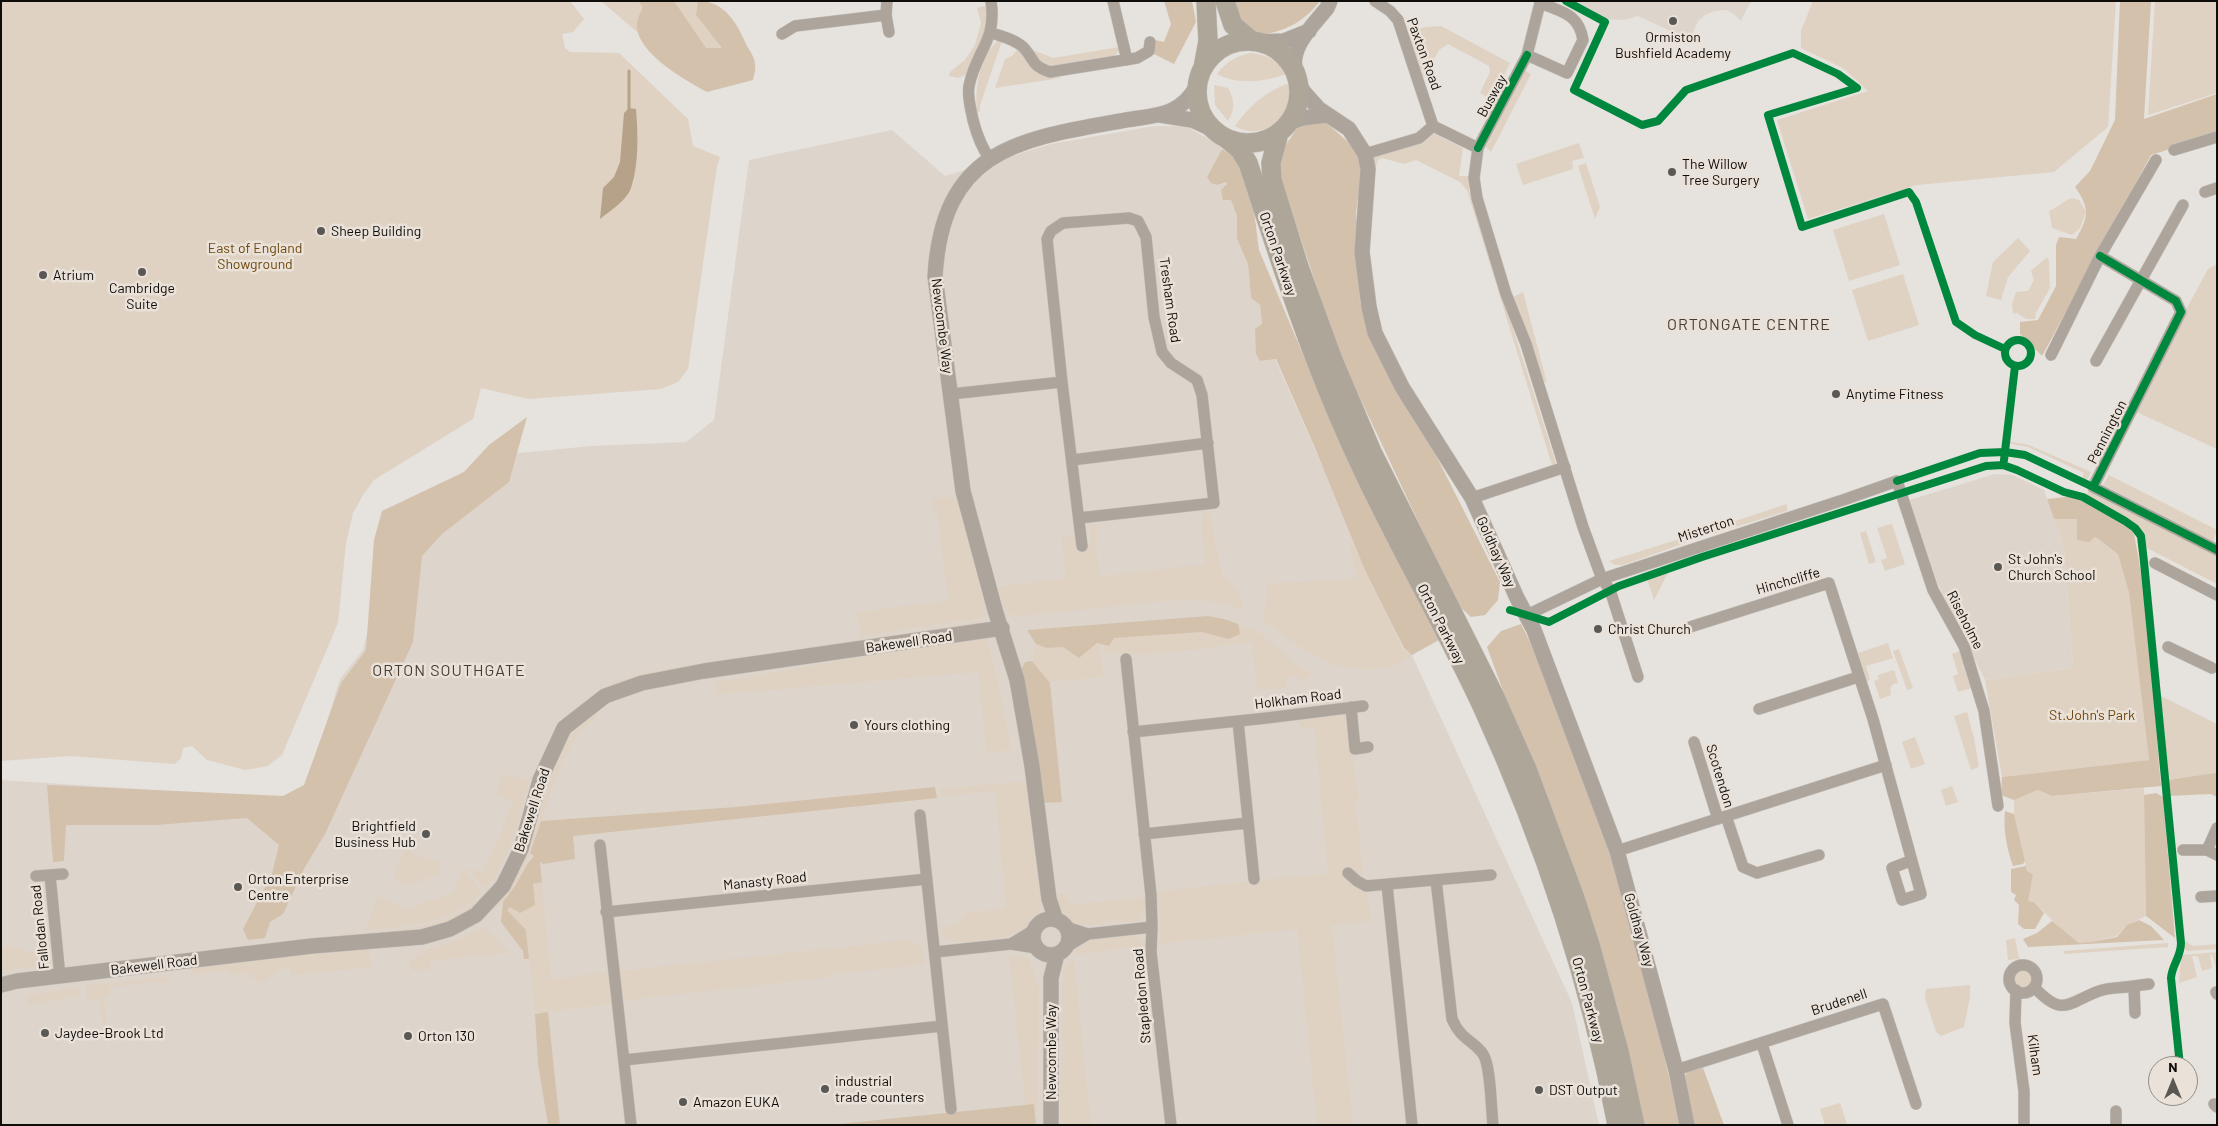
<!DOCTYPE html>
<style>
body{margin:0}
#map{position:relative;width:2218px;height:1126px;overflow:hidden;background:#e6e2dd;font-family:Barlow,sans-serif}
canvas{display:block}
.frame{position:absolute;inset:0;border:2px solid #0f0d0a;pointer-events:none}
.north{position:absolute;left:2148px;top:1056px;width:50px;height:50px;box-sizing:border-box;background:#eae2d9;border:1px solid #928d86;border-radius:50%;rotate:0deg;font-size:14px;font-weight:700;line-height:20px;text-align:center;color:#0f0d0a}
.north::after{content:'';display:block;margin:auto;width:18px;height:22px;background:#5a5854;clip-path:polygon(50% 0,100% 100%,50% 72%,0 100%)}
</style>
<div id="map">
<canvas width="2218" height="1126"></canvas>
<div class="frame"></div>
<div class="north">N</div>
</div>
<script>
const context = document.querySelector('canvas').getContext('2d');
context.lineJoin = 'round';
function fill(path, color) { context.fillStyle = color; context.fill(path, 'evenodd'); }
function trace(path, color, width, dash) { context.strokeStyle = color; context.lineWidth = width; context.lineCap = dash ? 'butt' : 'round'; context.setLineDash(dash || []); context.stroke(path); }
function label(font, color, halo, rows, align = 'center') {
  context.font = font + ' Barlow,sans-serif'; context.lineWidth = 5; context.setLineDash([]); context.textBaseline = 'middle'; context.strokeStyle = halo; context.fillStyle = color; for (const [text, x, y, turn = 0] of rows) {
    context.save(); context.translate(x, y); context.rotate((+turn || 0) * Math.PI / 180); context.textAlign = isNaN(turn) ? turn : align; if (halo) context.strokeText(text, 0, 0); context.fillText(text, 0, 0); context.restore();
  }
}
const built = new Path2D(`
 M1571 1H1751L1741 21 1735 15 1727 10 1714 11 1705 15 1698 21 1690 40 1638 16 1624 20 1605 19Z
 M1154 126H1185L1218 144 1222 149 1207 177 1226 182 1237 216V239L1248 264 1251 298 1260 305 1262 325 1260 361 1275 359 1403 648 1412 655 1572 1003 1599 1125H1V780L277 798 302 802 340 679 363 650 394 516 509 454 591 446 686 442 714 420 749 160 892 130 945 176 1051 144Z
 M1995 474 2013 475 2044 490 2064 549 2073 668 1985 680 1938 584 1909 500Z`);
const green = new Path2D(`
 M1 1H570L584 19 573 32 562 34 565 48 570 52 619 53 688 119 693 146 720 157 717 166 688 369 678 382 661 389 528 399 481 388 473 419 374 480 363 495 353 513 346 543 338 623 282 755 268 766 245 770 207 760 192 746 183 748 181 758 175 764 70 756 1 761Z
 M601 1H641L645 7 637 32Z
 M668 1H701L726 48 707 55Z
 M1813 1H2116L2108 127 2054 172 1917 185 1808 219 1777 120 1868 91 1843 68 1801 48V31Z
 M2155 1H2217V93L2148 115Z
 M983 6 987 7 988 30 967 74 958 78 949 76 950 72 965 60 975 45 981 23 977 8Z
 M1441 26 1510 63 1492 100 1480 93 1490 72 1489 66 1448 44 1439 50 1424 78 1408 32 1426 27Z
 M998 40 1002 41 980 105V112L977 111C975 86 979 58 998 40Z
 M1119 47V51L1113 57 1051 67 1043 64 1031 49 1053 58Z
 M1018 49 1047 76 1061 78 995 88 1005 59 1012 56Z
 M1251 53C1265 54 1280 61 1286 74 1265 82 1237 85 1217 74 1226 62 1236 56 1251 53Z
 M1524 70 1531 74 1491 152 1486 147Z
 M1290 83C1297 113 1263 144 1235 126 1249 106 1266 91 1290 83Z
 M1214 85 1228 88C1235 100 1235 109 1228 121L1215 105Z
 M1430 132 1463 148 1459 176H1469V191L1556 463 1552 465 1467 190 1460 182 1416 160 1404 164 1382 158 1378 160 1374 172 1369 160 1377 153Z
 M1579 143 1584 158 1572 161 1573 169 1523 185 1516 164Z
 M1586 163 1600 207 1595 219 1578 166Z
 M2072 198 2079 200 2086 212 2080 228 2072 235 2052 228 2049 211C2058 208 2062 201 2072 198Z
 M1884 214 1900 265 1849 281 1833 230Z
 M2018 238 2030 251 2008 277 2001 300 1986 296 1993 262Z
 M2047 257 2049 261 2050 288 2036 313 2035 319H2026L2017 313 2013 314 2012 304 2016 292 2028 291 2034 280 2031 271Z
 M2217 264V449L2132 410 2208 269Z
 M1903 274 1919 325 1868 341 1852 290Z
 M1523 292 1547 383 1541 379 1513 297Z
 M2007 441 2029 445 2091 472 2087 480 2082 479 2084 473 2028 447 2007 443Z
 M2109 475 2217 530 2213 542 2103 485Z
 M2089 489 2217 556V584L2147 548 2143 535 2137 527 2086 497Z
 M956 497 961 504 987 608 984 618 860 636 857 612 948 601 937 510H933L932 498Z
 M1787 504V511L1713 534 1711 529Z
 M1204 510 1210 516 1222 574 1235 587 1242 600 1244 610C1204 594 1162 601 1120 606 1087 609 1054 613 1021 616H1013L1003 607 997 587 1066 578 1061 537 1077 535 1080 547 1091 546 1090 528 1096 523 1097 540H1095L1100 576 1205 564 1201 527Z
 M2054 519H2077L2094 537 2118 554 2129 593 2149 760 2002 777 1985 680 2073 668 2064 549Z
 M1892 524 1905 564 1885 571 1881 560 1887 558 1877 528Z
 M1866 531 1876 562 1869 564 1860 533Z
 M1686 537 1688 542 1623 565H1615L1609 561Z
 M1353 542 1365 570 1403 648 1412 655C1407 658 1402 663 1396 665 1391 668 1383 668 1377 669 1332 674 1298 647 1264 620L1267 584 1356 578 1350 544Z
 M1670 569 1654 600 1646 576Z
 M987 620 981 625 805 652V648Z
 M1238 624 1259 632 1293 662 1313 674 1307 678 1305 685 1298 677H1289L1285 688 1257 690 1252 643 1144 655 1105 653 1103 645 1109 646 1114 638 1202 632 1229 639 1240 634Z
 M986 635 998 680 1011 749 987 754 978 672 714 695 718 682Z
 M1097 643 1100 644 1103 677 1050 682 1032 662 1036 644 1047 648 1063 647 1079 658Z
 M1888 643 1893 658 1866 666 1870 680 1867 681 1858 653Z
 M1899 649 1913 688 1907 690 1893 651Z
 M1960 651 1972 688 1958 692 1953 676 1958 674 1952 654Z
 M703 663 700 666 616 686 610 684 642 673Z
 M1894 670 1898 683 1893 684 1890 688 1891 695 1880 699 1874 681 1879 679 1878 675Z
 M2155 693 2217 724V773L2168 780Z
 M1347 712 1359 801 1356 806 1363 873 1344 875 1351 885 1367 891 1371 921 1332 925 1353 1125H1317L1297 929 1159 944 1160 917 1157 891 1328 873 1314 727 1299 728 1298 717Z
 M1967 712 1974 738 1979 767 1971 770 1954 716Z
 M595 714 597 716C591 722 583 728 578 735 540 789 544 863 495 910V904L509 888 527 854 548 785 565 745 575 730Z
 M1915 737 1925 764 1911 769 1902 742Z
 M504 774 530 780C519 818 512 860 485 889L466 867 483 873 513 802 495 794Z
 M1024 782 1031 793C1034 817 1049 899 1038 917 1032 929 1007 937 995 939 977 941 959 946 943 937L940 928 959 923 963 913 1006 908 995 791 941 796 940 788Z
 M1952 786 1958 802 1946 806 1941 790Z
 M2144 788 2146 916 2127 925 2117 936 2097 941 2079 943 2063 931 2034 902 2027 901 2033 874 2027 871 2014 814V800L2038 790 2052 796Z
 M527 820C520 835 508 872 499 883 456 939 405 932 342 936L340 934C401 930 463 932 500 874 511 857 515 836 527 820Z
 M405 849 442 864 437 874 409 886 393 879Z
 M462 868 482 891C451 925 409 926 365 930L378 896 407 909 453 892Z
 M542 882 551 979 610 972 613 1004 535 1013 526 930 507 910 533 884Z
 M1053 892 1065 895 1072 905 1145 897V910L1138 921C1125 924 1114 915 1103 925 1066 926 1069 925 1053 892Z
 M480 928H485L510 953 430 961V970L413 971 408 963C425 944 458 945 480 928Z
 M1133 934 1139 937 1146 946 1075 955 1076 948 1096 938Z
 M2015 938 2019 959 2008 960 2006 940Z
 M2182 939 2193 946 2217 944V949L2188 951 2182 948Z
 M907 940 923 947 925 965 833 974 830 977 623 1001 619 971Z
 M2168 943V947L2064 954V951Z
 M1 946 19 947 26 953 50 951 52 964 1 971Z
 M368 947 372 967 291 975 290 965 285 966 261 984 246 973 228 976 227 970 191 976 192 966Z
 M2217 952V971L2212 955H2210L2212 968 2202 971 2198 956H2192L2197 977 2179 983 2181 955Z
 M1023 956 1029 959 1039 986 1037 1111H1026L1009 958Z
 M1074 958 1091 1125H1060L1063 969Z
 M2014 979a9 9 0 1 1 18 0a9 9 0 1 1-18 0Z
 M172 976 165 985 163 981 110 987V995L104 996 107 1026H103L99 999 87 1001 86 985Z
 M1970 985V997L1964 1027 1941 1036 1936 1032 1925 998 1926 989Z
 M78 987 80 996 28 1005 27 995Z
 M1840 1103 1847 1124 1825 1125 1820 1109Z`);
const forest = new Path2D(`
 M638 1H674L706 48H722L696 15 698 1C725 1 737 23 747 46 750 51 755 58 755 64 756 69 754 76 753 80L707 92C685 80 633 51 637 22 638 17 641 11 643 7Z
 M1164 1H1192L1196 22 1174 64 1152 53 1155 40 1164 42 1171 24Z
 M1236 1H1320C1300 26 1286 29 1257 37L1240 22Z
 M2120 1H2151L2144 119 2217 94V134L2151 155 2042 356 2020 334V322L2038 320 2056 286V245L2059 237 2076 239C2089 217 2090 208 2075 187L2090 171 2115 120Z
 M1321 118 1357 150 1362 169 1356 212 1360 302 1396 392 1421 426 1500 582 1498 600 1485 615 1471 617 1457 604 1338 351 1279 173 1285 146 1298 127Z
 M1222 149 1237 159 1254 211 1259 250 1315 383 1439 640 1412 655 1404 648 1365 570 1315 448 1276 359 1260 361 1256 354 1255 329 1262 324 1260 305 1251 298 1248 264 1237 239V216L1231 200H1223L1221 190 1227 184 1226 182 1217 185 1211 183 1207 177Z
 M527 417 509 482 442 534 422 556 413 642 325 834 305 867 283 914 270 922 265 938 248 940 243 929 272 874 279 845 247 818 156 825H66L64 861 53 862 47 785 283 796 304 785 341 683 366 650 374 540 382 511 464 472 489 445Z
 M2076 496 2133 530C2151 612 2153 701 2161 786L2052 796 2038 790 2014 800 2001 795 2002 777 2149 760 2129 593 2118 554 2095 537 2089 542 2077 540V519H2054L2047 499Z
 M1208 616 1224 619 1238 624 1240 634 1229 639 1202 632 1114 638 1109 646 1097 643 1079 658 1063 647 1047 648 1036 644 1027 630Z
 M1521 624 1568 718 1617 851 1680 1125H1644L1624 1032 1605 968 1487 647 1501 631Z
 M1032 661 1050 683 1062 802 1042 803 1020 672 1025 662Z
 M2215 773H2217V797L2211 794 2168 796V780Z
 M935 787 937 798 573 836 575 859 543 864 540 862 542 882 533 884 535 905 520 913 510 907 507 910 526 930 529 959H524L523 951 501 922 503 902 515 886 528 863 534 856 530 853 541 821 736 807Z
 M2156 793 2163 797 2175 938 2146 916 2144 795Z
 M2005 811 2014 814 2025 861 2023 864 2013 866C2007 849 2003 830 2005 811Z
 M2026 866 2027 871 2033 874 2028 901 2034 902 2044 913 2035 929H2024L2018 924 2019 905 2014 900 2016 895 2011 892V869Z
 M2139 920 2151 926 2164 940 2028 947 2023 939 2037 933 2052 921 2079 943 2097 941 2117 937 2127 925Z
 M548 1012 560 1125H548L538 1064 535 1014Z
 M1703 1068 1724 1125H1693L1685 1076 1687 1072Z
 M1034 1104 1036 1125H829Z`);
const water = new Path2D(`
 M629 108 636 109C638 134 639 164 631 188 627 200 610 211 600 219L603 188 614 177 620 162 624 113Z`);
const stream = new Path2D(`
 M629 71V112`);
const minor = new Path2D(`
 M1113 1 1127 60
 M1375 1 1390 11 1398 20 1433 126 1478 148
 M886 15 889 32
 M991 33C1002 36 1016 40 1024 48 1036 62 1031 65 1050 72L1137 58 1149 51 1150 42
 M782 34 795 26 886 15 887 1
 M1527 55 1567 73 1583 40C1579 14 1562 12 1540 3L1527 55 1478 148 1474 178 1477 198 1506 294 1526 344 1583 527 1602 579 1610 590 1638 677
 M2174 150 2217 137
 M1365 154 1419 138 1433 126
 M990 159C981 147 977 135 973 120 971 109 967 97 969 86 976 50 997 42 991 1
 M2205 192 2217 188
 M2100 256 2176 301 2181 312 2093 487 2217 550
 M2051 355 2100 256 2156 160
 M2096 361 2183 205
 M951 394 1062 382
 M1072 460 1208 443
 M1472 498 1565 467
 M1079 518 1214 503 1202 395 1197 380 1171 363 1162 352 1154 317 1146 237 1138 221 1129 218 1063 223 1051 231 1047 239 1062 382 1082 546
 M2155 563 2217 595
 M1527 615 1602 579 1846 499 1897 481 1933 590 1964 646 1984 711 1998 806
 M1690 627 1829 583 1873 719 1921 894 1902 900 1892 868 1910 861
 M2168 647 2212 668
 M1126 659 1151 895 1152 927
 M1351 707 1355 749 1368 747
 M1759 709 1858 677
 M1238 721 1254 879
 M1133 732 1267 718 1363 706
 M1694 742 1718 819
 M920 815 951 1109
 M1726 816 1743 867 1757 873 1819 855
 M1144 834 1248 823
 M600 845 631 1125
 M2183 850H2207L2217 855
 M2207 850 2217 828
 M1617 851 1886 765
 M1348 873 1357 881 1366 886 1491 875
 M50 875 60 977
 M36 876 63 874
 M1436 880 1452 1019C1461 1040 1473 1040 1483 1054 1491 1066 1491 1109 1493 1125
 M1387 885 1412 1125
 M2201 897 2217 896
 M606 912 927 879
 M1066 927 1088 934 1152 927 1151 952 1171 1125
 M1011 944 1034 930
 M1066 947 1088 934
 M935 952 1011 944 1036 948
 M2009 979a14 14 0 1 1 28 0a14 14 0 1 1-28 0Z
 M2034 987C2063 1018 2067 1003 2099 991 2109 987 2123 988 2134 986
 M2016 990 2015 1023 2024 1091V1125
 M2216 992 2217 994
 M2135 1013 2134 986 2149 984
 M1762 1044 1788 1125
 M624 1060 942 1026
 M1676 1070 1883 1004 1916 1104
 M2214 1104 2217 1107
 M2116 1125V1111`);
const tertiary = new Path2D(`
 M1258 42 1284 41 1309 31
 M1295 72C1290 46 1311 28 1327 8L1330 1
 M1298 80 1303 91 1319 109 1349 129 1365 154 1368 169 1362 252 1369 307 1375 333 1402 387 1472 498 1517 598 1534 630 1617 851 1676 1070 1687 1125
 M1160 115 1192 120 1214 130
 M1289 123 1302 118 1328 115
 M1033 937a18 18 0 1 1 36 0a18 18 0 1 1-36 0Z
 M1056 920 1049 899 1032 766 1017 680 995 610 963 491 935 276C943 147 1020 139 1126 120 1157 115 1180 116 1197 86
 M1 985 17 981 312 946 422 937 450 929 476 915 503 886 521 849 540 780 564 728 605 696 642 683 704 671 1002 628
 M1051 1125V978L1057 954`);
const primary = new Path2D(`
 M1225 1 1233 25 1252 41
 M1197 92a51 51 0 1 1 102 0a51 51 0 1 1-102 0Z
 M1203 68 1208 41 1206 1
 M1279 133 1271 163 1272 180 1299 267 1333 360 1372 452 1495 697 1527 769 1575 898 1591 948 1619 1051 1635 1125
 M1227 139 1240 150 1248 163C1281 264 1313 364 1358 460 1396 543 1443 622 1482 706 1543 839 1590 980 1617 1125`);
const cycleway = new Path2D(`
 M1566 1 1605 22 1574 90 1642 125 1658 121 1686 90 1793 53 1838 74 1857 88 1768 115 1802 227 1909 192 1916 202 1956 322 1975 335 2005 349
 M1478 148 1527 55
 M2005 353a13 13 0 1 1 26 0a13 13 0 1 1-26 0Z
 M2004 460 2015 366
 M1897 481 1980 453 2005 452 2025 455 2093 487 2217 550
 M2093 487 2181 312 2176 301 2100 256
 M1510 610 1549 622 1619 586 1702 557 1986 466 2003 465 2017 470 2064 492 2083 497 2125 521 2135 528 2141 536 2144 562 2181 943C2181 957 2172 965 2171 978L2180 1066`);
const markers = [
 [1673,21,5,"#5a5854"],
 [1672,172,5,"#5a5854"],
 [321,231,5,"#5a5854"],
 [142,272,5,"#5a5854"],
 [43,275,5,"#5a5854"],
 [1836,394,5,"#5a5854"],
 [1998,567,5,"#5a5854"],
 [1598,629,5,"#5a5854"],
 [854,725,5,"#5a5854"],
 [426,834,5,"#5a5854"],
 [238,887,5,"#5a5854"],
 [45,1033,5,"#5a5854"],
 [408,1036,5,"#5a5854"],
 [825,1089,5,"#5a5854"],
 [1539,1090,5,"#5a5854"],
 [683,1102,5,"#5a5854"]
];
const poiNames = [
 ["Ormiston",1673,37,"center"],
 ["Bushfield Academy",1673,53,"center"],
 ["The Willow",1682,164],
 ["Tree Surgery",1682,180],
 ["Sheep Building",331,231],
 ["Atrium",53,275],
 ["Cambridge",142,288,"center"],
 ["Suite",142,304,"center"],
 ["Anytime Fitness",1846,394],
 ["St John's",2008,559],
 ["Church School",2008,575],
 ["Christ Church",1608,629],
 ["Yours clothing",864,725],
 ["Brightfield",416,826,"right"],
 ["Business Hub",416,842,"right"],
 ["Orton Enterprise",248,879],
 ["Centre",248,895],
 ["Jaydee-Brook Ltd",55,1033],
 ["Orton 130",418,1036],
 ["industrial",835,1081],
 ["trade counters",835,1097],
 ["DST Output",1549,1090],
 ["Amazon EUKA",693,1102]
];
const streetNames = [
 ["Paxton Road",1424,54,70],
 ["Busway",1492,96,-61],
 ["Orton Parkway",1278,254,71],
 ["Tresham Road",1170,300,82],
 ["Newcombe Way",942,326,83],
 ["Pennington",2107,432,-63],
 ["Misterton",1706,529,-18],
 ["Goldhay Way",1496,552,66],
 ["Hinchcliffe",1788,581,-16],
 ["Riseholme",1965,620,63],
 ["Orton Parkway",1441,624,63],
 ["Bakewell Road",909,642,-8],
 ["Holkham Road",1298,699,-7],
 ["Scotendon",1720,776,73],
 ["Bakewell Road",532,810,-72],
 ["Manasty Road",765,881,-6],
 ["Fallodan Road",40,927,-96],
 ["Goldhay Way",1639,930,74],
 ["Bakewell Road",154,965,-7],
 ["Stapledon Road",1142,996,-95],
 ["Orton Parkway",1588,1000,75],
 ["Brudenell",1839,1002,-18],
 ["Newcombe Way",1051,1052,-90],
 ["Kilham",2035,1055,82]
];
const parkNames = [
 ["East of England",255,248],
 ["Showground",255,264],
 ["St.John's Park",2092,715]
];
const quarterNames = [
 ["ORTONGATE CENTRE",1749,325],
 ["ORTON SOUTHGATE",449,671]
];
fill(built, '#ddd5cb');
fill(green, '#dfd2c3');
fill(forest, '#d3c1ac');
fill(water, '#b6a289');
trace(stream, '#b6a289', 3);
trace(minor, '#c3c0bc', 12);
trace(tertiary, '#c3c0bc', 16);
trace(primary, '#c3c0bc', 20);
trace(minor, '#ada59c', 11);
trace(tertiary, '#ada59c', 15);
trace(primary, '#afa69a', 19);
trace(cycleway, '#00873e', 8);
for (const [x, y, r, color] of markers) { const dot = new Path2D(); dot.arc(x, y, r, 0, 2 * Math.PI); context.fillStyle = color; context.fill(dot); trace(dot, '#eae2d9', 2); }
label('14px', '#0f0d0a', '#eae2d9', poiNames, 'left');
label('14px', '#0f0d0a', '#eae2d9', streetNames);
label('14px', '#6f480d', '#eae2d9', parkNames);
context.letterSpacing = '1px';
label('16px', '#453f38', '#eae2d9', quarterNames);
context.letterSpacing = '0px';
</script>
